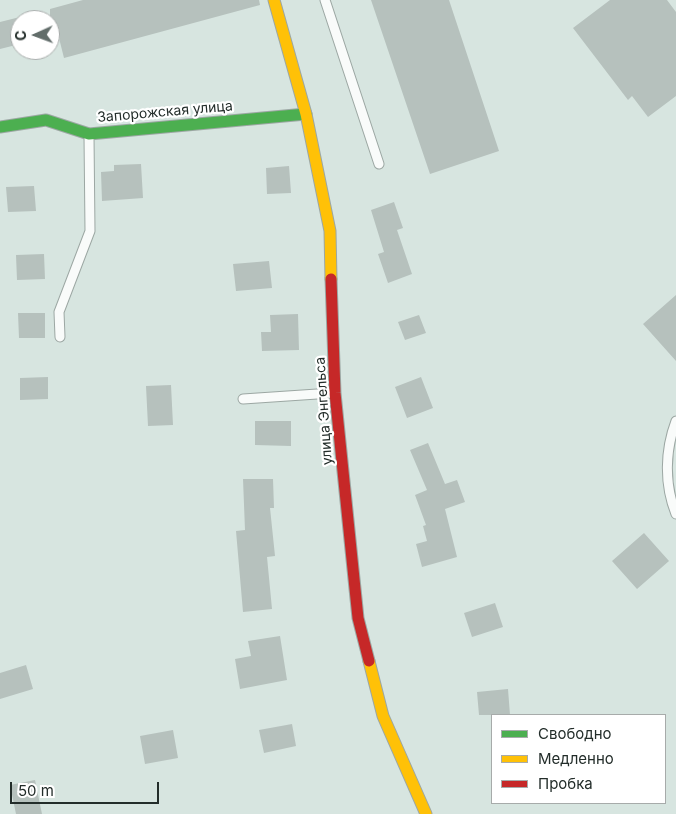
<!DOCTYPE html>
<meta charset="utf-8">
<style>
body{margin:0}
#map{position:relative;width:676px;height:814px;overflow:hidden;background:#d7e5e0;font-family:Inter,sans-serif}
canvas{display:block}
.legend{position:absolute;left:491px;top:714px;width:175px;height:90px;box-sizing:border-box;background:#fff;border:1px solid #a7abaa;margin:0;padding:6px 9px;list-style:none;font-size:15px;color:#232d2a}
.legend li{display:flex;align-items:center;gap:10px;height:25px}
.legend b{width:25px;border:1px solid #a7abaa}
.north{position:absolute;left:10px;top:10px;width:50px;height:50px;box-sizing:border-box;background:#fff;border:1px solid #a7abaa;border-radius:50%;rotate:268deg;font-size:14px;font-weight:700;line-height:20px;text-align:center;color:#232d2a}
.north::after{content:'';display:block;margin:auto;width:18px;height:22px;background:#626d6a;clip-path:polygon(50% 0,100% 100%,50% 72%,0 100%)}
.scale{position:absolute;left:10px;top:782px;width:149px;height:22px;box-sizing:border-box;border:2px solid #232d2a;border-top:0;padding-left:6px;font-size:15px;line-height:18px;white-space:nowrap;color:#232d2a;-webkit-text-stroke:4px #fff;paint-order:stroke}
</style>
<div id="map">
<canvas width="676" height="814"></canvas>
<ul class="legend">
<li><b style="height:6px;background:#4caf50"></b>Свободно</li>
<li><b style="height:6px;background:#ffc107"></b>Медленно</li>
<li><b style="height:6px;background:#c62828"></b>Пробка</li>
</ul>
<div class="north">С</div>
<div class="scale">50 m</div>
</div>
<script>
const context = document.querySelector('canvas').getContext('2d');
context.lineJoin = 'round';
function fill(path, color) { context.fillStyle = color; context.fill(path, 'evenodd'); }
function trace(path, color, width, dash) { context.strokeStyle = color; context.lineWidth = width; context.lineCap = dash ? 'butt' : 'round'; context.setLineDash(dash || []); context.stroke(path); }
function label(font, color, halo, rows, align = 'center') {
  context.font = font + ' Inter,sans-serif'; context.lineWidth = 4.5; context.setLineDash([]); context.textBaseline = 'middle'; context.strokeStyle = halo; context.fillStyle = color; for (const [text, x, y, turn = 0] of rows) {
    context.save(); context.translate(x, y); context.rotate((+turn || 0) * Math.PI / 180); context.textAlign = isNaN(turn) ? turn : align; if (halo) context.strokeText(text, 0, 0); context.fillText(text, 0, 0); context.restore();
  }
}
const building = new Path2D(`
 M83 0H259L260 5 64 58 58 34 50 36V9Z
 M371 0H449L499 151 430 174Z
 M610 0H667L676 12V96L648 117 632 96 628 100 573 28Z
 M20 17V44L0 49V22Z
 M141 164 143 198 102 201 101 172 114 171V165Z
 M289 166 291 193 267 194 266 168Z
 M34 186 36 211 8 212 6 187Z
 M394 202 403 228 397 230 412 274 388 283 378 254 384 252 371 210Z
 M44 254 45 279 17 280 16 255Z
 M269 261 272 288 236 291 233 264Z
 M676 295V361L643 324Z
 M18 313H45V338H19Z
 M298 314 299 350 262 351 261 332H271L270 315Z
 M419 315 426 333 405 340 398 322Z
 M48 377V399L20 400V378Z
 M421 377 433 408 407 418 395 387Z
 M171 385 173 425 148 426 146 386Z
 M255 421H291V446L255 445Z
 M428 443 445 484 457 480 465 502 445 509 457 557 422 567 416 544 427 541 423 526 426 525 415 495 427 490 410 450Z
 M243 479H273L274 508H270L275 556 267 557 272 609 243 612 236 531 245 530Z
 M644 533 669 561 637 589 612 561Z
 M495 603 503 627 472 637 464 613Z
 M280 636 287 680 240 689 235 659 251 656 248 641Z
 M26 665 33 689 0 699V673Z
 M508 689 510 715H479L477 692Z
 M292 724 296 746 264 753 259 730Z
 M173 730 178 758 145 764 140 736Z
 M35 780 42 814H16L10 785Z`);
const lane = new Path2D(`
 M325 0 379 164
 M60 337 59 312 90 231 89 136
 M243 399 332 393
 M676 421C665 450 664 484 676 514`);
const fast = new Path2D(`
 M0 127 46 120 89 134 306 114`);
const slow = new Path2D(`
 M274 0 306 114 330 231 331 279
 M369 661 383 716 426 814`);
const jam = new Path2D(`
 M331 279 335 393 358 618 369 661`);
const streetNames = [
 ["Запорожская улица",165,112,-5],
 ["улица Энгельса",324,411,-94]
];
fill(building, '#b6c1bd');
trace(lane, '#9ca7a3', 11);
trace(fast, '#9ca7a3', 13);
trace(slow, '#9ca7a3', 13);
trace(jam, '#9ca7a3', 13);
trace(lane, '#f9fbfa', 9);
trace(fast, '#4caf50', 11);
trace(slow, '#ffc107', 11);
trace(jam, '#c62828', 11);
label('14px', '#232d2a', '#fff', streetNames);
</script>
